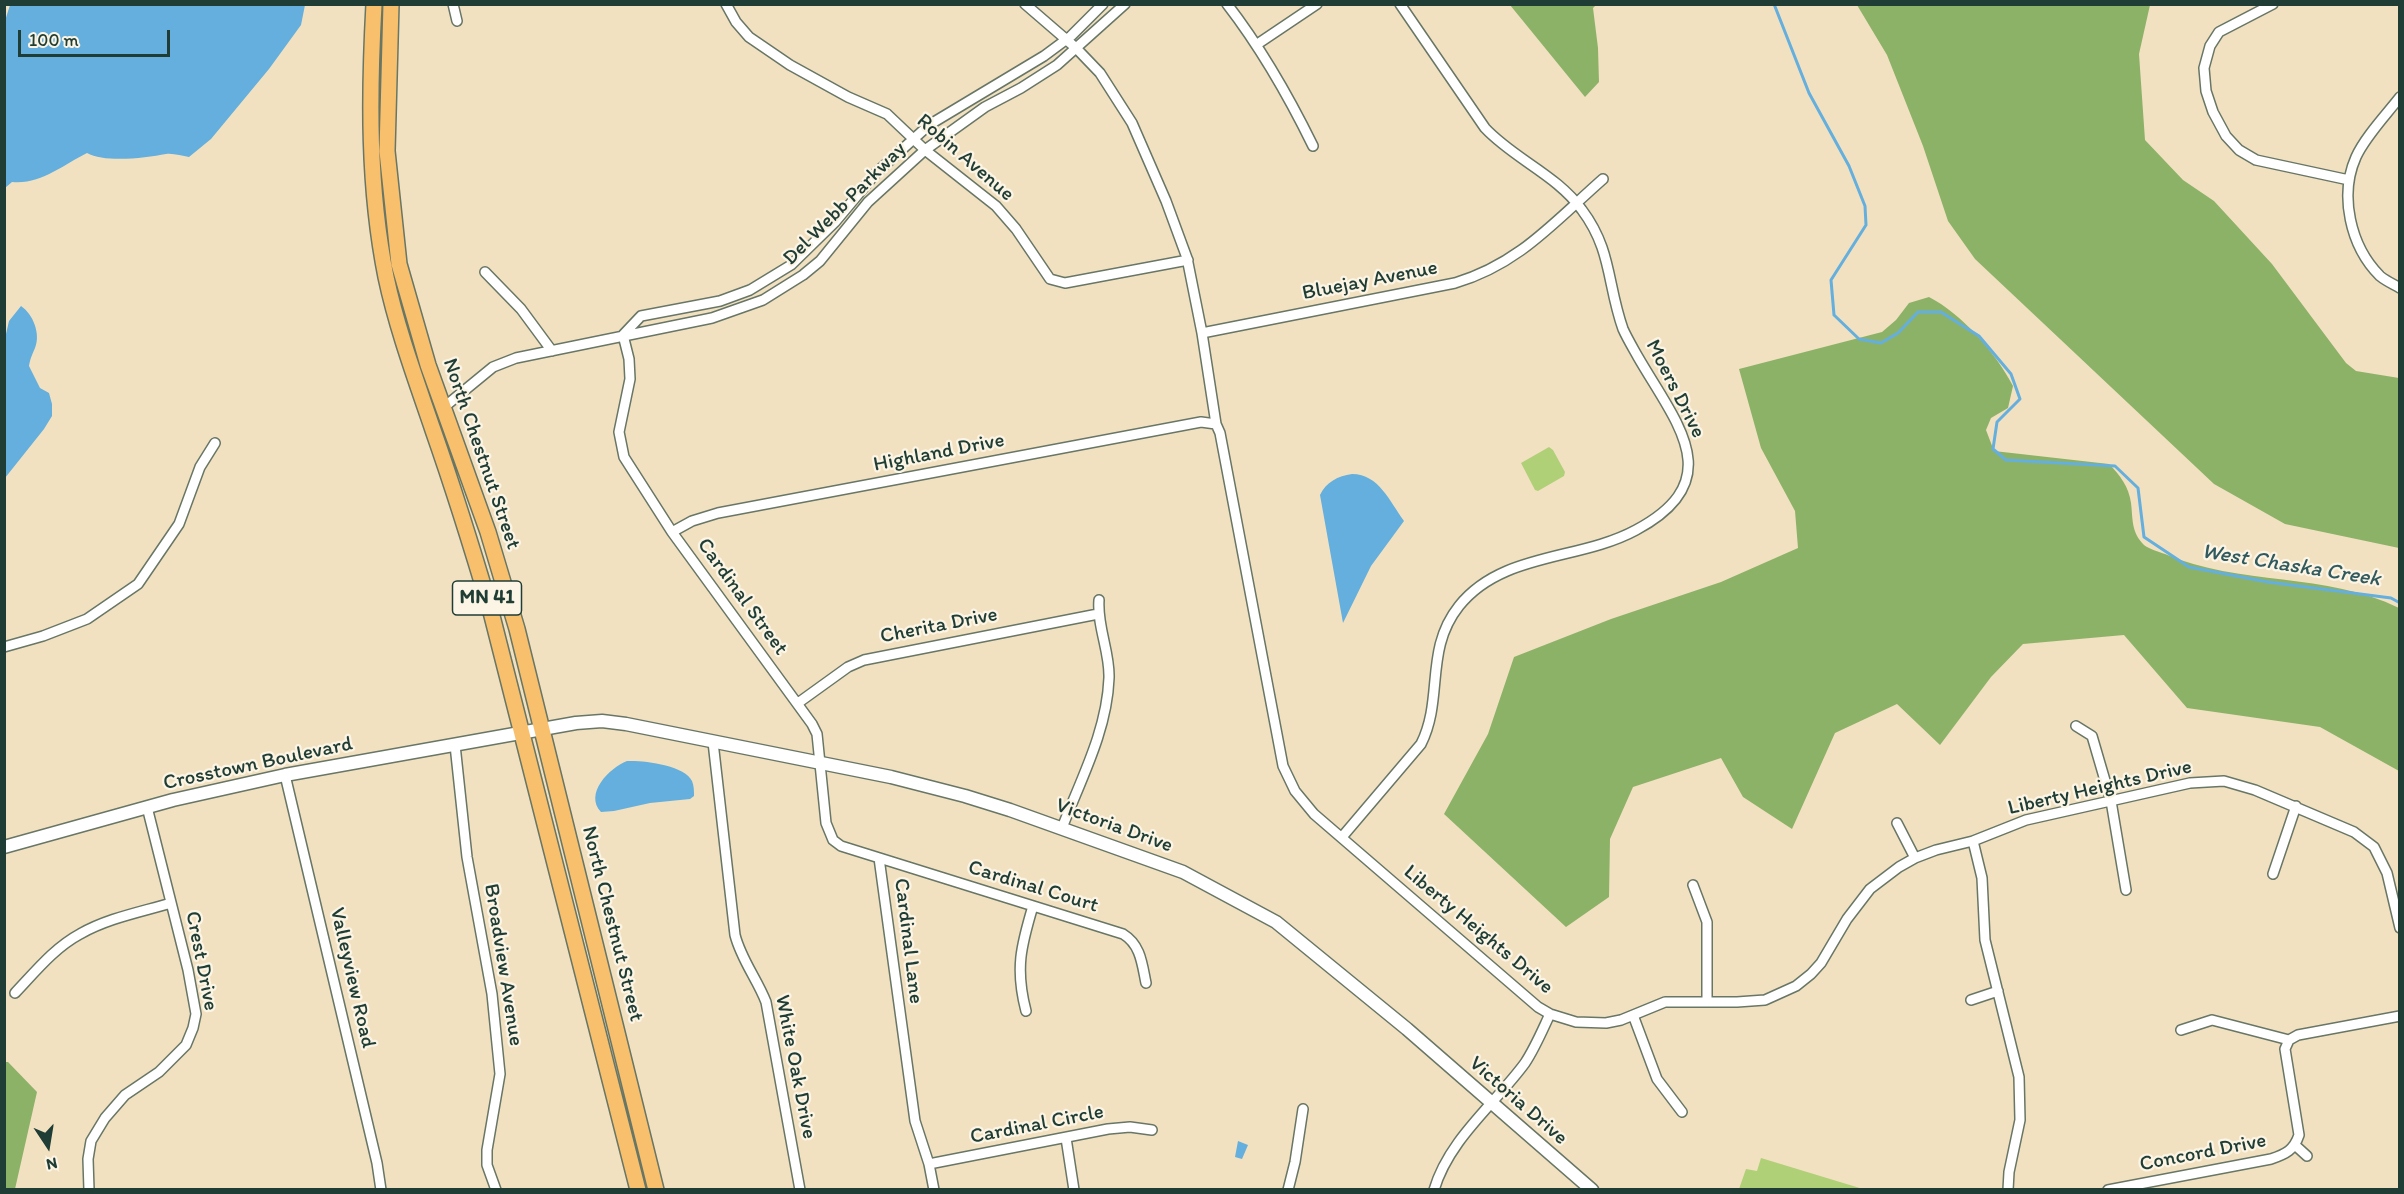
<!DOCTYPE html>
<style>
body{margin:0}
#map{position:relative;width:2404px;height:1194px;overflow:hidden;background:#f1e1c1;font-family:Itim,sans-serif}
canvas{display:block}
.frame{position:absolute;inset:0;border:6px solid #1f3d34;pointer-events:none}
.north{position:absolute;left:18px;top:1116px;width:60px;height:60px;-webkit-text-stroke:4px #fcf5e5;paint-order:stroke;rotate:168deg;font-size:16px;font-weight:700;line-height:24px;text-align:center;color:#1f3d34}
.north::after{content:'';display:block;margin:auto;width:21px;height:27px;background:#1f3d34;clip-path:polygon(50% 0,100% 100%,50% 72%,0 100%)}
.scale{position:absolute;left:18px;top:30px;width:152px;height:27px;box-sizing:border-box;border:3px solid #1f3d34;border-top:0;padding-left:8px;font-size:18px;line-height:21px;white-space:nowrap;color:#1f3d34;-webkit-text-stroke:4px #fcf5e5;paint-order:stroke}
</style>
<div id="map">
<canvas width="2404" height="1194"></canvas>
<div class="frame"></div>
<div class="north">N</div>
<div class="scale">100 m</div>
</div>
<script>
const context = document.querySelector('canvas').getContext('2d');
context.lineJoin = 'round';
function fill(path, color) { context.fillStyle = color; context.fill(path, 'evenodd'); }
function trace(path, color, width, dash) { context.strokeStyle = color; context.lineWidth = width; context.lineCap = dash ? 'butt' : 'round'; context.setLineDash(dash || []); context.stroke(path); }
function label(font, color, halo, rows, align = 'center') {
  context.font = font + ' Itim,sans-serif'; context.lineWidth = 4.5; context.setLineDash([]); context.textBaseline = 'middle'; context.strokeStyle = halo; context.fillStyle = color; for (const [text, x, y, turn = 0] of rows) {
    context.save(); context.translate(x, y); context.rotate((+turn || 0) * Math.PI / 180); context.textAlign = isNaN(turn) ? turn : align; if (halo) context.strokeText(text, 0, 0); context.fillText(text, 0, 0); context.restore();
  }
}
const green = new Path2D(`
 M1549 447 1553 450 1565 472 1564 476 1538 491 1535 490 1521 463Z
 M1761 1158 1863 1189H1739L1746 1169 1757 1171Z`);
const forest = new Path2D(`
 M1510 5H1596L1593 8 1598 48 1599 82 1585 97Z
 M1857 5H2150L2139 54 2145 140 2183 180 2214 201 2272 264 2346 363 2356 371 2399 378V548L2285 524 2214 484 1975 259 1948 221 1923 146 1887 55Z
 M1929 297C1962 314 1996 353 2013 386L2008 408 1991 418 1986 430 1994 451 2109 464C2120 475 2129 487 2131 503 2133 519 2131 532 2144 545 2149 549 2159 552 2165 554 2239 586 2327 572 2399 608V771L2320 727 2187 708 2124 635 2023 644 1991 677 1940 745 1897 704 1835 733 1792 829 1743 797 1721 758 1633 787 1610 839 1609 897 1566 927 1444 814 1488 734 1514 657 1611 619 1721 582 1798 548 1795 511 1761 448 1739 369 1882 332 1896 320 1909 303Z
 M4 1062H8L37 1092 15 1189H5Z`);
const water = new Path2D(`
 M10 5V4L305 5 301 25 269 69 211 139 189 157C182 156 173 153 166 154 145 158 105 163 87 153 63 165 40 185 12 182L5 188 4 24Z
 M21 306C33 314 41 334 35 348 32 355 30 359 29 366L40 388 49 393 52 404V416L44 429 5 478 6 334 9 321Z
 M1352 474C1379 474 1390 502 1404 521L1371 566 1343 623 1320 495C1326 482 1338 476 1352 474Z
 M627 761C642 760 685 765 692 781 694 786 694 791 694 796L690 799 650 803 614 811 601 812C584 794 609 768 627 761Z
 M1238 1141 1248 1145 1242 1159 1235 1157Z`);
const stream = new Path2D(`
 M1774 4 1809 93 1849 166 1865 206 1866 225 1831 280 1834 315 1859 339 1881 343 1898 333 1918 312H1941L1979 336 2011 374 2020 399 1997 422 1993 449 2006 460 2115 466 2138 488 2144 537 2189 567 2268 582 2391 598 2400 603`);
const minor = new Path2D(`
 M453 4 457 21
 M726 4 736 22 749 37 790 65 848 97 887 114 925 150 996 206 1016 229 1050 279 1065 283 1188 260
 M1025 4 1076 48 1100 73 1132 123 1166 201 1187 258 1202 333
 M1227 4C1261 48 1289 97 1313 146
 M2273 4 2219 32 2210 46 2204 68 2206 91 2213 112 2226 136 2239 150 2256 160 2349 180
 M1256 45 1317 4
 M2400 97C2386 115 2365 137 2356 157 2339 195 2350 246 2380 276 2386 281 2393 284 2400 288
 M1603 179C1554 222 1519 264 1455 283L1202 333 1216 424 1220 433 1283 766 1295 791 1314 814 1538 1007 1550 1014 1576 1022 1606 1023 1621 1020 1665 1002H1737L1765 1000 1796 986 1811 974 1821 963 1847 919 1870 889 1899 867 1915 858 1936 850 1973 841 2026 820 2190 783 2224 781 2255 790 2354 832 2374 847 2387 873 2400 928
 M485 272 521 309 552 351
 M623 335 629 359 630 379 619 432 624 457 672 532 812 724 817 734 826 823 833 840 841 846 1123 934C1141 945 1142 964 1146 983
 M623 335 641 316 720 301 750 290 791 265 835 222 876 173 929 125 1044 56 1071 36 1103 4
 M443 408 493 367 516 358 712 318 763 300 803 275 820 261 868 202 925 150 985 107 1021 88 1057 65 1125 4
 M672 532 692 521 718 513 1201 422 1216 424
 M4 647 43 636 87 619 138 584 179 524 200 467 215 443
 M798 703 848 667 864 660 1098 614
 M2076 726 2092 736 2111 801 2126 890
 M713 742 735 935C741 959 757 979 766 1002L800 1190
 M455 745 467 857 492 994 500 1074 487 1150V1165L496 1190
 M285 775 377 1163 381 1190
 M1897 823 1915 858
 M1062 828C1081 779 1107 731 1109 678 1110 652 1097 627 1099 600
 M1342 837 1421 744C1444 698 1424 650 1459 606 1502 552 1579 561 1636 530 1730 480 1676 423 1638 357 1633 348 1627 338 1623 329 1607 284 1612 250 1582 210 1557 175 1514 159 1485 128L1400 4
 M1973 841 1982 878 1985 940 2019 1077 2020 1120 2009 1172 2008 1190
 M879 858 915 1121 929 1164 934 1190
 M2273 874 2296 806
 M1693 885 1707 922V1002
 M15 993C35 972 54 948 80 934 108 918 141 912 171 903
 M1971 1000 1998 991
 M1026 1011C1015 969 1021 946 1033 906
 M1633 1015 1657 1079 1682 1112
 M2181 1030 2212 1020 2289 1040
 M1066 1138 1074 1190
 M2296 1146 2307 1156
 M929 1164 1108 1129 1130 1127 1152 1130
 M89 1190 88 1159 91 1141 105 1118 125 1095 159 1072 186 1045 193 1028 196 1014 188 970 147 807
 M1288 1190 1295 1162 1303 1109
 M1434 1190C1449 1139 1495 1104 1525 1063 1535 1048 1542 1031 1550 1014
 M2108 1190 2271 1159C2286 1154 2294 1150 2299 1135L2285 1049 2289 1040 2298 1035 2400 1016`);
const tertiary = new Path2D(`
 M4 847 173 800 285 775 576 723 602 721 626 724 891 777 965 796 1010 810 1183 872 1276 922 1407 1029 1592 1190`);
const primary = new Path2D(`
 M374 4C369 96 368 187 386 277 397 329 416 380 433 430 454 490 473 551 491 612L638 1190
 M391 4 387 151 399 264 428 365 488 532 517 629 656 1190`);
const shields = [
 [487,598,69]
];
const shieldNames = [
 ["MN 41",487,598]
];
const streetNames = [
 ["Robin Avenue",965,158,41],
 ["Del Webb Parkway",845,204,-45],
 ["Bluejay Avenue",1370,281,-11],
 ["Moers Drive",1675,389,63],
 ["Highland Drive",939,453,-11],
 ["North Chestnut Street",481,454,71],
 ["Cardinal Street",742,597,54],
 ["Cherita Drive",939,626,-11],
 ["Crosstown Boulevard",258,764,-12],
 ["Liberty Heights Drive",2100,788,-13],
 ["Victoria Drive",1114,826,20],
 ["Cardinal Court",1033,887,17],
 ["North Chestnut Street",612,924,76],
 ["Liberty Heights Drive",1478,930,40],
 ["Cardinal Lane",908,941,83],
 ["Crest Drive",201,961,79],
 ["Broadview Avenue",503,965,81],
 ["Valleyview Road",352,978,77],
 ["White Oak Drive",795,1067,79],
 ["Victoria Drive",1518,1101,41],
 ["Cardinal Circle",1037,1125,-11],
 ["Concord Drive",2203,1153,-11]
];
const waterNames = [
 ["West Chaska Creek",2291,566,9]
];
fill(green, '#b0d078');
fill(forest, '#8cb268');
fill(water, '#64afdd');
trace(stream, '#64afdd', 3);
trace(minor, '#687665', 12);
trace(tertiary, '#687665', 15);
trace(primary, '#687665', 18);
trace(minor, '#fff', 9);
trace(tertiary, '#fff', 12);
trace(primary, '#f8bf6c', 15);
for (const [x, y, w] of shields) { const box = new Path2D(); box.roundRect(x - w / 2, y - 17, w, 34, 4.5); context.fillStyle = '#fcf5e5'; context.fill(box); trace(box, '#1f3d34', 1.5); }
label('bold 20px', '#1f3d34', null, shieldNames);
label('21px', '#1f3d34', '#fcf5e5', streetNames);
label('italic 22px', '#305a5e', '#fcf5e5', waterNames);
</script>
